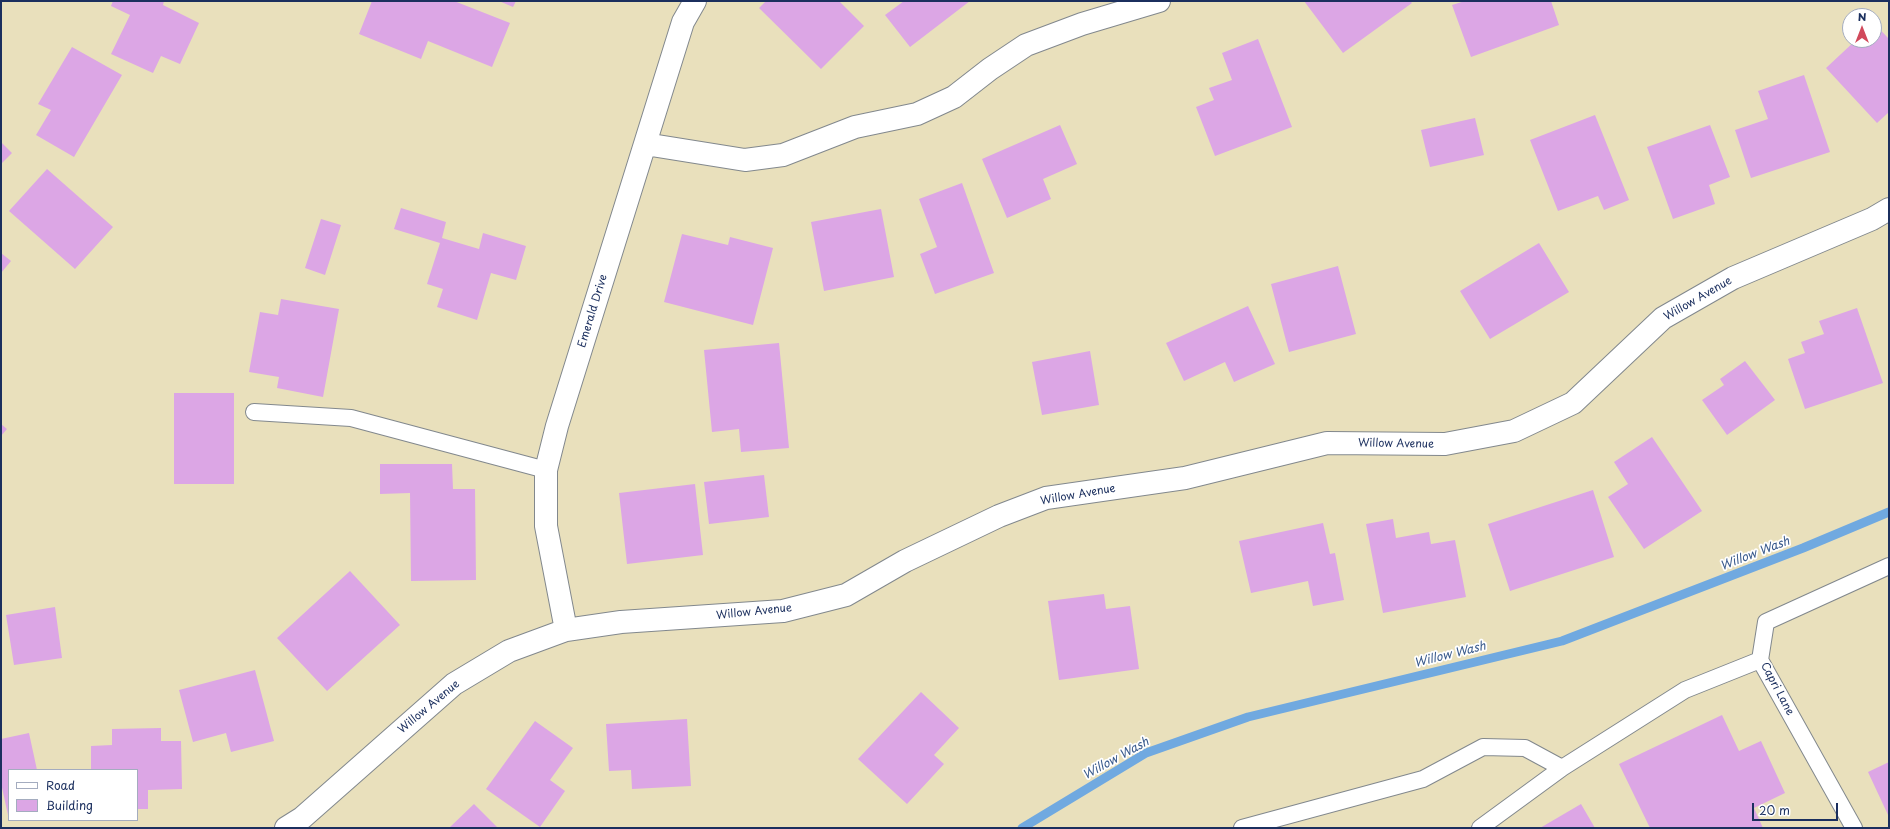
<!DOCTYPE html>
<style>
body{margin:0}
#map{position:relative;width:1890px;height:829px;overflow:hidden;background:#e9e0bc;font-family:"Playpen Sans",sans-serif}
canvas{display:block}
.frame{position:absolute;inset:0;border:2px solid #1b2f5e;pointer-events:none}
.legend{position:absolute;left:8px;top:769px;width:130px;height:52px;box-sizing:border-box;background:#fff;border:1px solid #a4acbf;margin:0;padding:5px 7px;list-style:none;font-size:12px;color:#1b2f5e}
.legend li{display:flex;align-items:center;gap:8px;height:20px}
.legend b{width:20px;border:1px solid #a4acbf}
.north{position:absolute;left:1842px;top:8px;width:40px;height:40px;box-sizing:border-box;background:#fff;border:1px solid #a4acbf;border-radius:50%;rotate:0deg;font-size:11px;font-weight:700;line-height:16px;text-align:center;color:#1b2f5e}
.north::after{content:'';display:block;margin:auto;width:14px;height:18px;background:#d1495b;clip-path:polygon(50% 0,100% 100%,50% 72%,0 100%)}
.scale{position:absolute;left:1752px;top:803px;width:86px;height:18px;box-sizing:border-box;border:2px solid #1b2f5e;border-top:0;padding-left:5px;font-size:12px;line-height:14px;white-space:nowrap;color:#1b2f5e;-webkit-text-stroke:3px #fff;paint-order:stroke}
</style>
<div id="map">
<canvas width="1890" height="829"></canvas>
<div class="frame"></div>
<ul class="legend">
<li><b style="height:5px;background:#fff"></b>Road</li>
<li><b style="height:11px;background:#dca6e5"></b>Building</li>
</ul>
<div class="north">N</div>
<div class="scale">20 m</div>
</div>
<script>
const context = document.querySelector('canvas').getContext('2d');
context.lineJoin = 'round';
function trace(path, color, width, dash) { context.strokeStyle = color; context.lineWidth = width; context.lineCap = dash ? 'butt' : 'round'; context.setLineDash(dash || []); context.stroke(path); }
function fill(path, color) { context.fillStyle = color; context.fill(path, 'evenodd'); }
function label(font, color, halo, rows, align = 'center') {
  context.font = font + ' "Playpen Sans",sans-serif'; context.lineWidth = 3.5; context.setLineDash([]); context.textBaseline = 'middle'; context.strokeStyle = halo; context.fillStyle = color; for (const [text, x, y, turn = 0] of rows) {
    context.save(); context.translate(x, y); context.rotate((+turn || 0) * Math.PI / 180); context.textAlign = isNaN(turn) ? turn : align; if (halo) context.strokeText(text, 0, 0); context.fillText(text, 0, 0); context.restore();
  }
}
const stream = new Path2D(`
 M1022 828 1146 753 1248 717 1562 641 1803 548 1889 512`);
const building = new Path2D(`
 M113 1H164L163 5 199 23 180 64 161 56 153 73 111 54 130 15 111 6Z
 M372 1H454L510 23 492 67 428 41 421 59 359 34Z
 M499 1H516L513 7Z
 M766 1H839L864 26 821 69 759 8Z
 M904 1H970L910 47 885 15Z
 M1304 1H1410L1412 3 1343 53Z
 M1465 1H1551L1559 25 1471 57 1452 5Z
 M1874 23 1888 38 1889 37V112L1877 123 1826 68 1856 40H1874Z
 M1258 39 1292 127 1215 156 1196 107 1214 100 1209 88 1232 80 1222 53Z
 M72 47 122 75 74 157 36 135 51 110 38 104Z
 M1804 75 1830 152 1751 178 1735 130 1768 119 1758 91Z
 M1595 115 1629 200 1604 210 1598 196 1558 211 1530 140Z
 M1475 118 1484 155 1430 167 1421 130Z
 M1060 125 1077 164 1043 179 1051 199 1007 218 982 159Z
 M1710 125 1730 177 1709 185 1715 204 1673 219 1647 147Z
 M1 142 12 153 1 164Z
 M47 169 113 227 75 269 9 211Z
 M962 183 994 273 935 294 920 254 937 247 919 199Z
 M401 208 446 222 442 238 479 249 483 233 526 246 516 280 491 273 477 320 437 307 443 289 427 284 440 243 394 229Z
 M881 209 894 277 824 291 811 222Z
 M321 219 341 225 325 275 305 268Z
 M682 234 728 245 730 237 773 248 753 325 664 302Z
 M1539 243 1569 292 1490 339 1460 291Z
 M1 253 11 261 1 273Z
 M1338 266 1356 334 1289 352 1271 284Z
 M281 299 339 309 323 397 277 388 279 377 249 372 260 312 278 315Z
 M1248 306 1275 364 1234 382 1225 362 1184 381 1166 343Z
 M1857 308 1883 383 1805 409 1788 359 1805 353 1801 342 1824 334 1819 321Z
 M779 343 789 448 741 452 739 429 712 432 704 350Z
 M1090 351 1099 405 1042 415 1032 362Z
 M1745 361 1775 400 1727 435 1702 400 1724 385 1720 379Z
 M174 393H234V484H174Z
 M1 424 7 429 1 436Z
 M1652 437 1702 511 1644 549 1608 497 1628 484 1614 462Z
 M380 464H452L453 489H475L476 580 411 581 410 493 380 494Z
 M764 475 769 517 709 524 704 482Z
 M695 484 703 555 627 564 619 493Z
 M1593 490 1614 557 1510 591 1488 524Z
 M1393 519 1396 538 1429 532 1431 544 1455 540 1466 597 1383 613 1366 524Z
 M1323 523 1330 554 1335 553 1344 600 1313 606 1308 581 1251 593 1239 541Z
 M350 571 400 625 327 691 277 638Z
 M1104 594 1106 609 1130 606 1139 669 1059 680 1048 601Z
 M55 607 62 658 14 665 6 615Z
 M255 670 274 741 231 752 226 733 193 742 179 690Z
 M921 692 959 728 934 755 944 764 907 804 858 759Z
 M1722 715 1739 751 1761 741 1785 793 1754 808 1763 828H1650L1619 764Z
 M687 719 691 786 632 789 631 770 609 771 606 724Z
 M535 721 573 748 550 780 565 791 540 827 486 789Z
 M161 728V741H181L182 789 148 790V809H137V770H91V746L112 745V729Z
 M29 733 37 770H9L8 815 1 783V739Z
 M1889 762V817L1868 772Z
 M474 804 498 828H449Z
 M1581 804 1595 828H1540Z`);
const service = new Path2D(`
 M254 412 351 418 546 470
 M1242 828 1423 779 1483 747 1525 748 1562 768
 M1480 828 1562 768 1685 690 1760 660
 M1854 828 1760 660 1766 622 1889 566`);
const minor = new Path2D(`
 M645 144 745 160 783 155 855 127 917 114 954 97 990 69 1026 45 1082 24 1159 1
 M566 630 546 526V470L557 426 683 22 695 1
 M286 828 302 818 454 684 509 651 566 630 621 622 783 611 846 595 905 561 999 516 1046 498 1185 478 1327 443 1445 444 1514 431 1573 403 1663 318 1733 278 1872 219 1889 209`);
const streetNames = [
 ["Willow Avenue",1698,299,-30],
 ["Emerald Drive",593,311,-73],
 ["Willow Avenue",1396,444,1],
 ["Willow Avenue",1078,495,-10],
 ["Willow Avenue",754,612,-6],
 ["Capri Lane",1777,689,62],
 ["Willow Avenue",429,707,-40]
];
const waterNames = [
 ["Willow Wash",1755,554,-21],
 ["Willow Wash",1450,655,-14],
 ["Willow Wash",1116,759,-29]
];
trace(stream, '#70a9e0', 9);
fill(building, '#dca6e5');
trace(service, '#82888d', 18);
trace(minor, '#82888d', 24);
trace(service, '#fff', 16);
trace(minor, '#fff', 22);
label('11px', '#1b2f5e', '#fff', streetNames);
label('italic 12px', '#395a8c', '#fff', waterNames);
</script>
